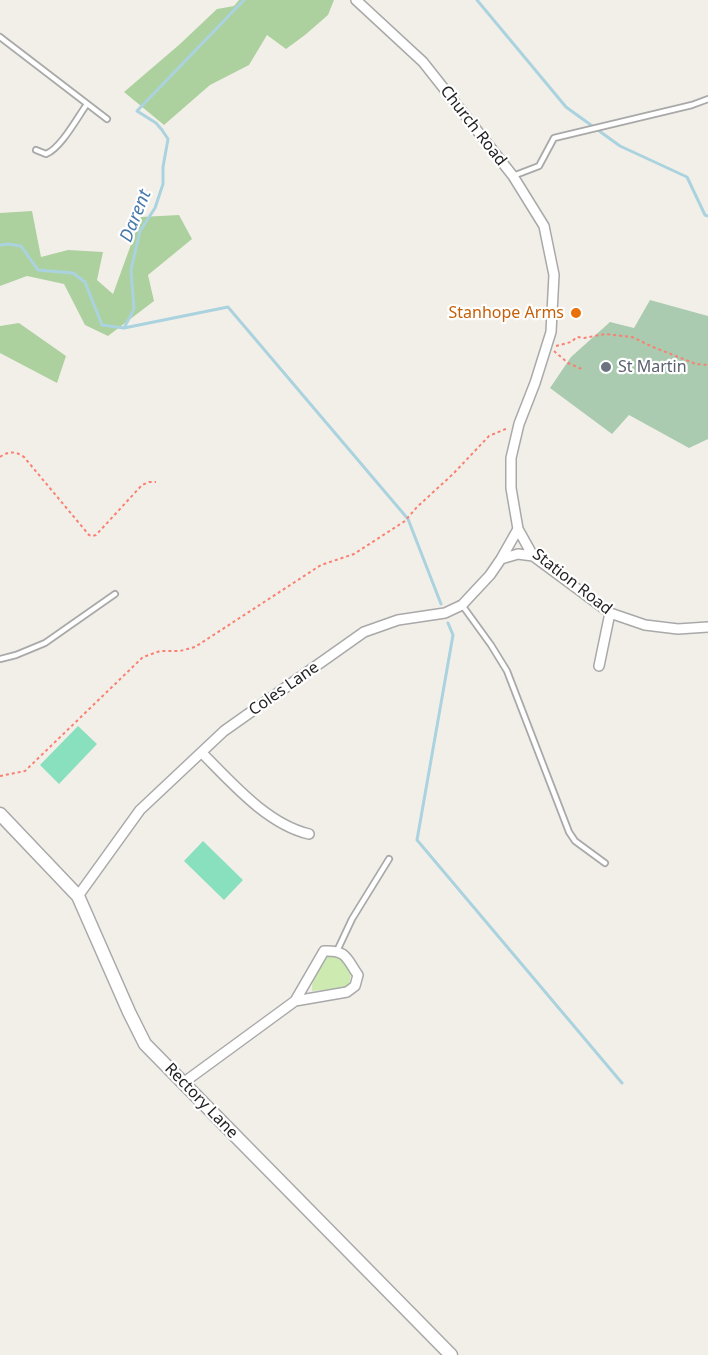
<!DOCTYPE html>
<style>
body{margin:0}
canvas{display:block;background:#f2efe9}
</style>
<canvas width="708" height="1355"></canvas>
<script>
const context = document.querySelector('canvas').getContext('2d');
context.lineJoin = 'round';
function fill(path, color) { context.fillStyle = color; context.fill(path, 'evenodd'); }
function trace(path, color, width, dash) { context.strokeStyle = color; context.lineWidth = width; context.lineCap = dash ? 'butt' : 'round'; context.setLineDash(dash || []); context.stroke(path); }
function label(font, color, halo, rows, align = 'center') {
  context.font = font + ' "Noto Sans",sans-serif'; context.lineWidth = 4.5; context.setLineDash([]); context.textBaseline = 'middle'; context.strokeStyle = halo; context.fillStyle = color; for (const [text, x, y, turn = 0] of rows) {
    context.save(); context.translate(x, y); context.rotate((+turn || 0) * Math.PI / 180); context.textAlign = isNaN(turn) ? turn : align; if (halo) context.strokeText(text, 0, 0); context.fillText(text, 0, 0); context.restore();
  }
}
const grass = new Path2D(`
 M332 954 343 960 351 974 349 984 344 988 312 991C310 981 323 959 332 954Z`);
const forest = new Path2D(`
 M239 0H334L328 15 305 35 286 49 267 35 249 65 210 85 164 125 124 92 180 44 217 9 234 6Z
 M32 211 41 257 68 250 103 252 97 280 113 294 141 217 179 215 192 239 148 275 154 301 108 336 85 325 64 284 27 276 0 286V213Z
 M19 323 66 356 57 383 0 353V326Z`);
const cemetery = new Path2D(`
 M650 300 708 316V439L689 448 629 415 612 434 550 388 571 357 610 322 634 328Z`);
const pitch = new Path2D(`
 M78 726 97 744 59 784 40 765Z
 M203 841 243 880 224 900 184 861Z`);
const stream = new Path2D(`
 M477 0 566 107 620 146 687 177 705 215 708 216
 M0 245 8 244 21 246 38 270 73 273 85 282 102 325 124 328 134 309 131 270 140 231 155 208 163 184V167L168 139 162 130 156 123 137 111 244 0
 M124 328 228 307 408 519 441 604
 M448 623 453 635 417 840 622 1083`);
const path = new Path2D(`
 M556 346 571 342 577 337 584 338 605 334 632 337 653 347 696 364 708 365
 M554 351 568 363 584 370
 M0 457C8 451 16 451 24 457L89 535 92 536 96 535 142 485 149 482H156
 M0 776 25 771 143 657 160 651H180L195 647 321 565 354 554 405 521 417 507 453 474 489 436 508 428`);
const service = new Path2D(`
 M0 37 107 119
 M36 150 46 154C61 148 77 118 87 104
 M513 176 539 166 554 138 692 105 708 99
 M462 605 491 645 507 671 569 832 575 841 605 863
 M0 659 16 655 45 643 115 594
 M337 951 352 919 389 859`);
const minor = new Path2D(`
 M356 0 423 62 513 176 544 226 554 275 551 332 535 383 519 424 511 458V488L518 529 533 556 610 613 645 625 678 629 708 627
 M501 559 518 554 533 556
 M599 666 610 613
 M202 753C232 783 267 824 309 834
 M78 896 140 810 224 731 364 632 398 620 445 613 462 605 490 575 501 559 518 529
 M183 1083 295 1001 347 992 355 986 358 975C346 958 347 950 324 951L295 1001`);
const tertiary = new Path2D(`
 M0 814 78 896 129 1012 145 1044 451 1355`);
const markers = [
 [576,313,6,"#e8710a"],
 [606,367,6,"#6b7280"]
];
const streetNames = [
 ["Church Road",473,126,52],
 ["Station Road",572,582,38],
 ["Coles Lane",284,689,-35],
 ["Rectory Lane",201,1101,46]
];
const foodNames = [
 ["Stanhope Arms",564,313]
];
const worshipNames = [
 ["St Martin",618,367]
];
const waterNames = [
 ["Darent",136,216,-68]
];
fill(grass, '#cdebb0');
fill(forest, '#add19e');
fill(cemetery, '#aacbaf');
fill(pitch, '#88e0be');
trace(stream, '#aad3df', 3);
trace(service, '#a9a9a9', 8);
trace(minor, '#a9a9a9', 12);
trace(tertiary, '#a9a9a9', 15);
trace(path, '#fa8072', 2, [3, 3]);
trace(service, '#fff', 4.5);
trace(minor, '#fff', 9);
trace(tertiary, '#fff', 12);
for (const [x, y, r, color] of markers) { const dot = new Path2D(); dot.arc(x, y, r, 0, 2 * Math.PI); context.fillStyle = color; context.fill(dot); trace(dot, '#fff', 2); }
label('16px', '#222', '#fff', streetNames);
label('16px', '#c56008', '#fff', foodNames, 'right');
label('16px', '#5b616d', '#fff', worshipNames, 'left');
label('italic 18px', '#4a7aab', '#fff', waterNames);
</script>
